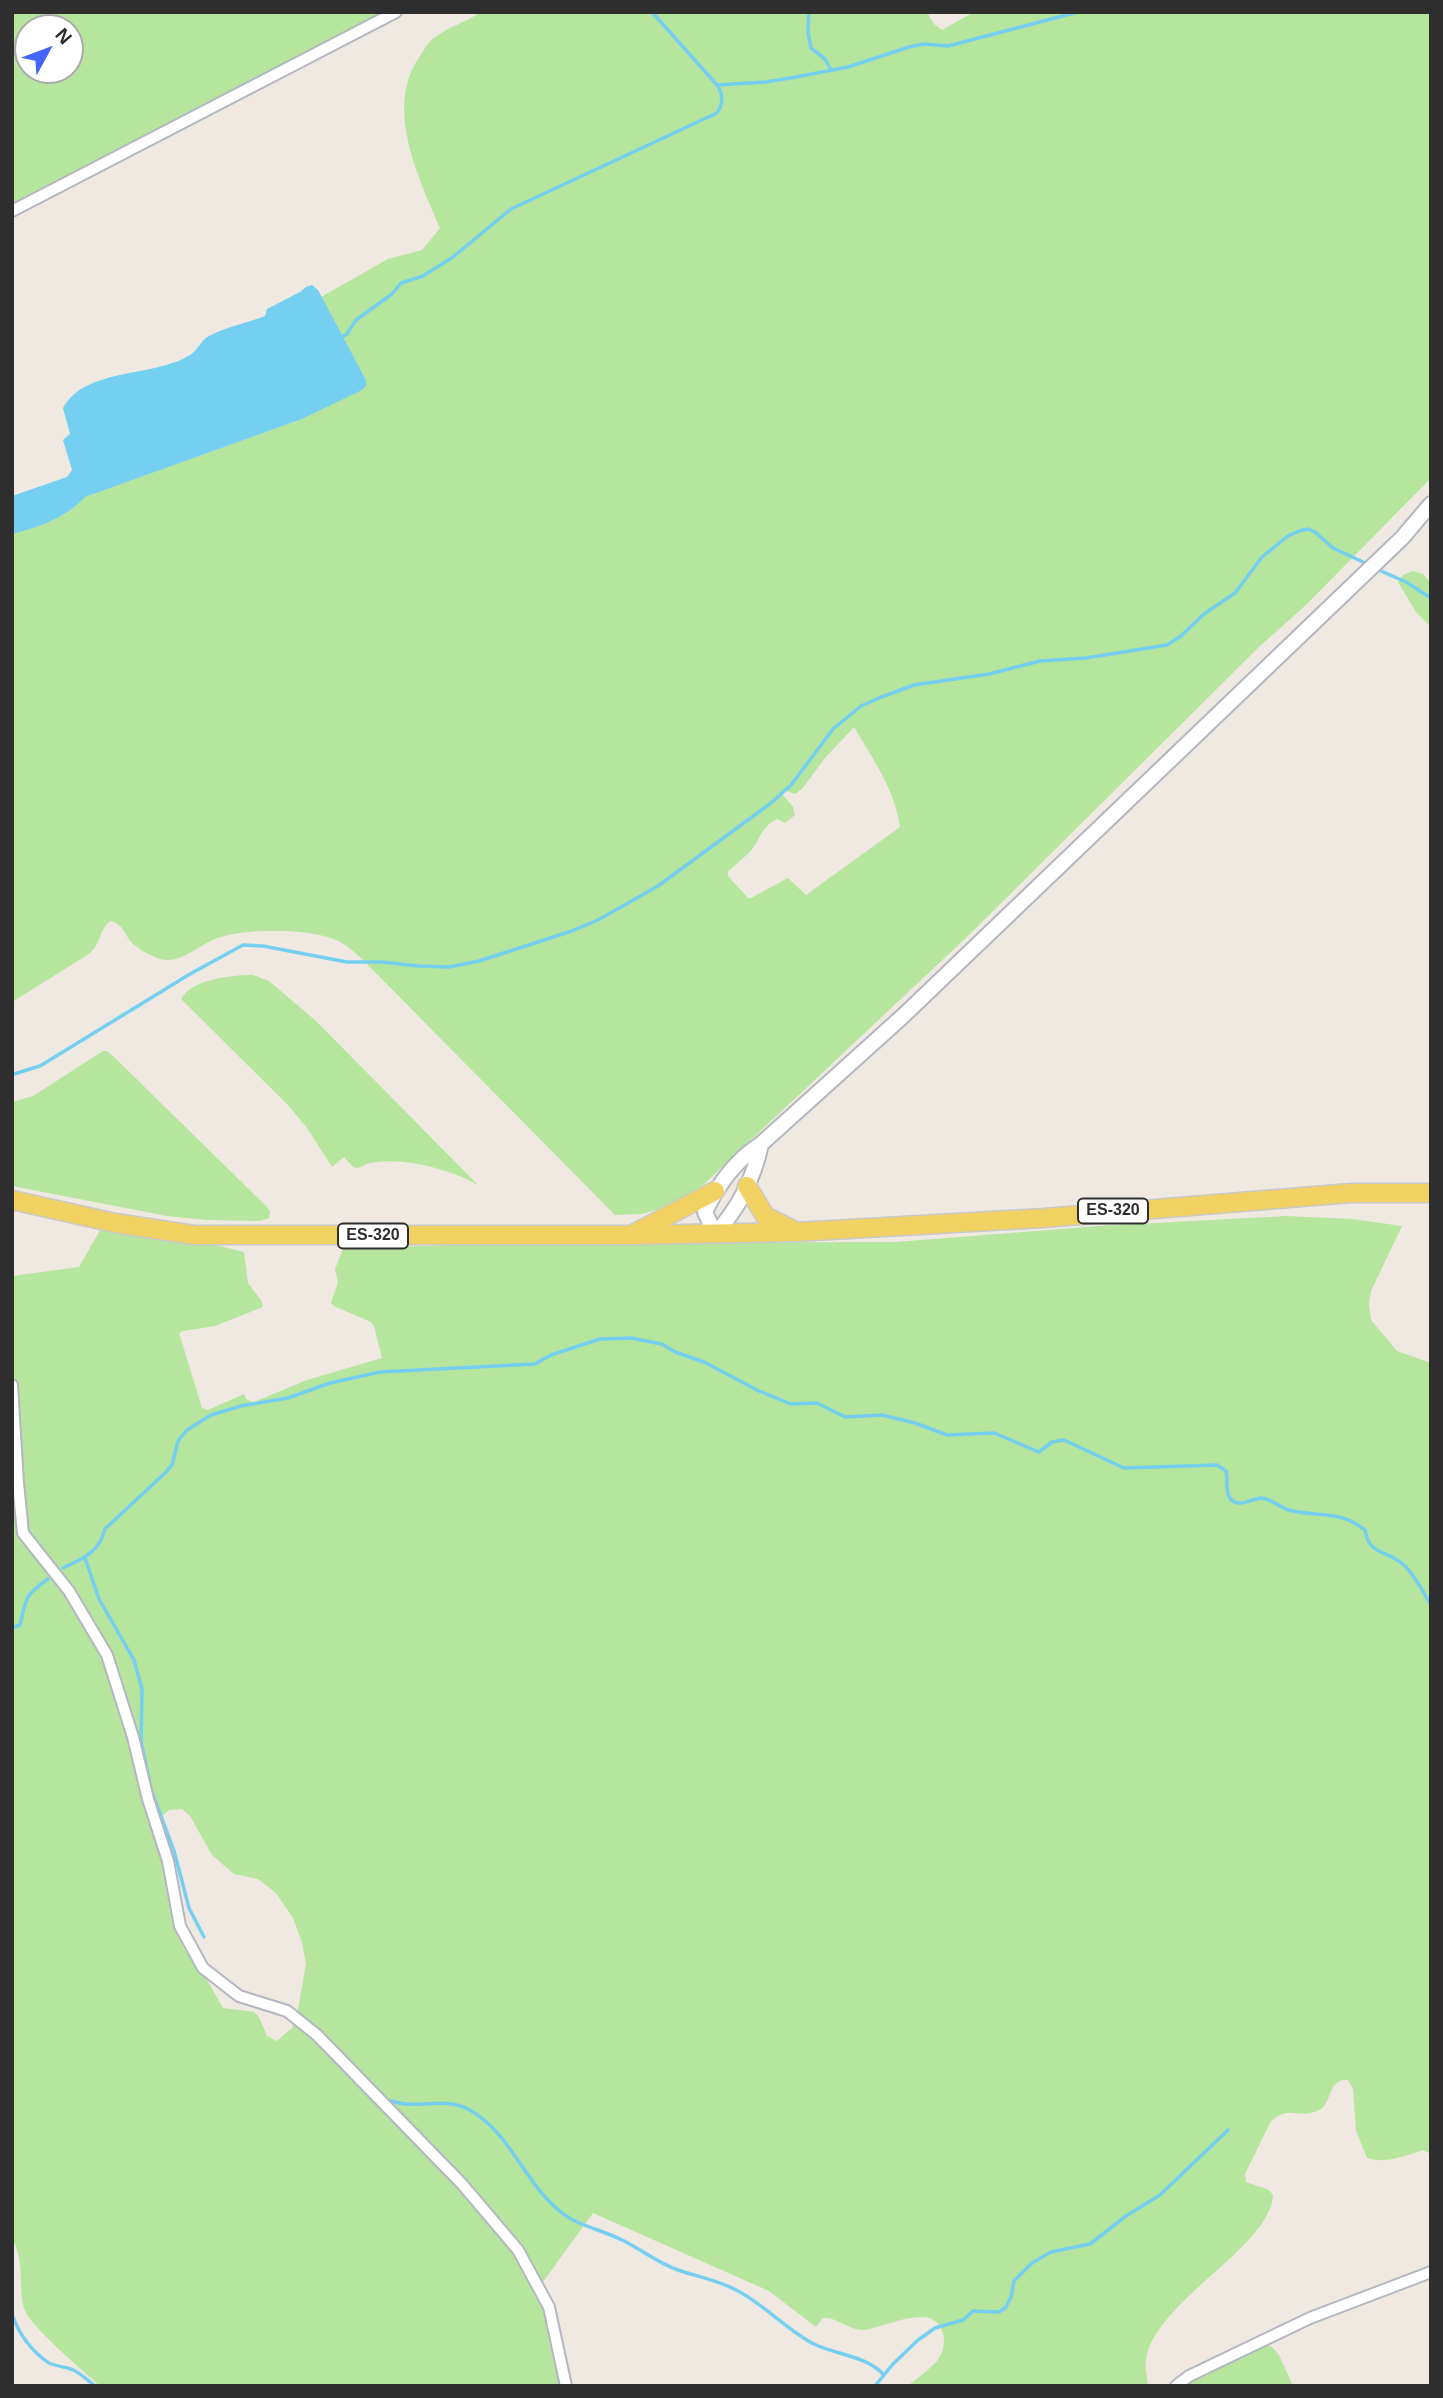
<!DOCTYPE html>
<style>
body{margin:0}
#map{position:relative;width:1443px;height:2398px;overflow:hidden;background:#efe9e1;font-family:Helvetica,sans-serif}
canvas{display:block}
.frame{position:absolute;inset:0;border:14px solid #2e2e2e;pointer-events:none}
.north{position:absolute;left:14px;top:14px;width:70px;height:70px;box-sizing:border-box;background:#fff;border:2px solid #ababab;border-radius:50%;rotate:49deg;font-size:19px;font-weight:700;line-height:28px;text-align:center;color:#2e2e2e}
.north::after{content:'';display:block;margin:auto;width:24px;height:32px;background:#4264fb;clip-path:polygon(50% 0,100% 100%,50% 72%,0 100%)}
</style>
<div id="map">
<canvas width="1443" height="2398"></canvas>
<div class="frame"></div>
<div class="north">N</div>
</div>
<script>
const context = document.querySelector('canvas').getContext('2d');
context.lineJoin = 'round';
function fill(path, color) { context.fillStyle = color; context.fill(path, 'evenodd'); }
function trace(path, color, width, dash) { context.strokeStyle = color; context.lineWidth = width; context.lineCap = dash ? 'butt' : 'round'; context.setLineDash(dash || []); context.stroke(path); }
function label(font, color, halo, rows, align = 'center') {
  context.font = font + ' Helvetica,sans-serif'; context.lineWidth = 7; context.setLineDash([]); context.textBaseline = 'middle'; context.strokeStyle = halo; context.fillStyle = color; for (const [text, x, y, turn = 0] of rows) {
    context.save(); context.translate(x, y); context.rotate((+turn || 0) * Math.PI / 180); context.textAlign = isNaN(turn) ? turn : align; if (halo) context.strokeText(text, 0, 0); context.fillText(text, 0, 0); context.restore();
  }
}
const green = new Path2D(`
 M12 12H388L12 206ZM28 28H70V70H28Z
 M481 12H927L934 24 942 30 974 12H1431V478L1307 604 1260 646 970 934 703 1185 670 1206 642 1214 615 1215 360 957C352 950 343 942 333 939 307 928 241 928 215 939 200 945 183 961 166 960 155 959 140 950 132 943 124 934 123 923 110 921 97 933 103 941 89 954L12 1002V534C37 528 68 517 84 497L302 419 366 386V380L321 297 388 259 422 250 440 228C419 178 385 110 418 59 423 52 427 43 434 38 448 27 466 22 481 12ZM854 727C873 759 895 790 900 827L806 895 788 878 751 898H748L728 876V872C735 864 746 857 753 848 760 838 763 825 777 819L785 823 795 815 793 807 782 794 787 791 795 794 802 789 825 758Z
 M1413 571 1423 574 1431 583V627L1416 612 1398 582 1403 575Z
 M253 975 269 981 316 1021 478 1185C453 1169 385 1151 358 1168L353 1167 344 1157 332 1167 307 1128 287 1104 181 999C192 979 232 975 253 975Z
 M103 1051H107L114 1057 265 1205 270 1211 269 1218 260 1221 207 1220 167 1216 12 1186V1102L33 1096Z
 M1286 1216 1352 1219 1402 1226 1371 1291 1369 1304 1371 1320 1397 1351 1431 1363V2154L1423 2150C1405 2156 1385 2164 1367 2158L1356 2131 1353 2089 1348 2080C1327 2078 1333 2103 1319 2110 1299 2120 1290 2104 1271 2121L1245 2174 1246 2182 1269 2190 1273 2195C1271 2245 1163 2297 1147 2354 1144 2364 1147 2375 1148 2386H908C917 2378 929 2370 937 2361 950 2345 945 2317 922 2317 902 2317 883 2327 864 2330 853 2331 839 2320 828 2318H823L816 2327 769 2291 593 2213 540 2286 563 2386H100C83 2370 30 2327 24 2308 18 2286 25 2259 12 2239V1276L79 1267 102 1227 162 1239 212 1244 244 1252 248 1283 261 1300 263 1307 215 1326 183 1331 179 1333 202 1408 208 1410 244 1394 247 1400 254 1402 307 1380 382 1358 374 1326 371 1322 336 1307 331 1303 338 1282 335 1269 343 1249 500 1243 896 1242 1099 1226ZM182 1809 190 1816 212 1855 234 1874 258 1879 276 1893 293 1918 302 1942 306 1964 297 2015 292 2028 277 2041 267 2036 259 2017 254 2012 223 2008 207 1980 183 1947 173 1922 170 1912V1888L158 1840V1819L169 1810Z
 M1259 2346H1271L1279 2355 1293 2386H1179Z`);
const water = new Path2D(`
 M312 285 318 290 366 380V386L362 390 302 419 85 497C67 517 38 528 12 534V496L67 477 72 470 63 440 70 434 63 408C86 367 153 378 190 355 198 350 201 340 209 336 226 327 247 323 265 316L267 309 300 292 306 287Z`);
const stream = new Path2D(`
 M809 12 808 32 811 48 825 59 831 70
 M717 85 766 82 796 77 848 67 909 47 924 44 948 46 1078 12
 M339 339 347 334 356 320 392 294 401 283 423 276 453 257 511 209 717 113C724 103 723 94 717 85L652 12
 M1381 571 1406 582 1431 598
 M14 1074 40 1066 190 974 243 945 263 946 347 962H382L418 966 449 967 479 961 569 932 598 920 658 886 771 803 791 785 833 729 861 706 879 698 914 685 989 674 1040 661 1086 658 1167 645 1181 636 1204 614 1235 593 1262 557 1288 536 1299 531 1308 529 1315 532 1333 548 1363 562
 M85 1558 99 1599 134 1660 142 1689 141 1741 151 1789 174 1851 189 1908 204 1937
 M63 1568C82 1559 100 1552 105 1529L165 1473 172 1465 178 1441 187 1430 211 1415 241 1406 288 1398 330 1383 380 1372 535 1364 551 1355 600 1339 631 1338 646 1341 662 1344 675 1352 704 1362 759 1391 791 1404 817 1403 845 1417 882 1415 915 1423 947 1435 994 1433 1039 1452 1052 1442 1064 1440 1124 1468 1217 1465 1226 1471C1228 1478 1225 1492 1230 1498 1238 1509 1251 1499 1261 1498 1270 1498 1278 1506 1286 1509 1305 1516 1327 1512 1346 1519 1353 1521 1359 1526 1365 1530 1370 1558 1387 1548 1405 1566 1415 1576 1423 1592 1431 1605
 M12 1628 20 1625C26 1598 25 1595 48 1579
 M391 2101C417 2110 443 2096 468 2109 515 2134 527 2195 573 2220 589 2228 606 2232 622 2240 641 2249 657 2263 678 2270 698 2277 719 2280 738 2291 765 2305 790 2333 816 2345 838 2355 866 2356 883 2374
 M12 2314C18 2333 32 2352 49 2363 56 2366 64 2367 71 2369 81 2373 87 2380 95 2386
 M875 2386 893 2364 918 2340 935 2328 963 2320 973 2311 999 2312 1006 2307 1011 2297 1014 2281 1032 2263 1051 2252 1090 2244 1126 2216 1160 2195 1228 2130`);
const minor = new Path2D(`
 M12 211 396 12
 M12 1385 18 1483 23 1533 69 1591 107 1655 133 1737 148 1799 168 1861 180 1926 203 1968 239 1996 287 2011 317 2035 462 2184 518 2250 549 2307 566 2386
 M1176 2386 1189 2376 1310 2318 1431 2272`);
const tertiary = new Path2D(`
 M761 1144C754 1178 738 1209 715 1234L705 1212C718 1184 736 1160 761 1144L903 1016 1402 538 1431 504`);
const primary = new Path2D(`
 M747 1186 765 1216 793 1230
 M12 1200 115 1223 194 1235H632L796 1232 1044 1218 1351 1193H1431
 M635 1233 715 1191`);
const shields = [
 [1113,1211,70],
 [373,1236,70]
];
const shieldNames = [
 ["ES-320",1113,1211],
 ["ES-320",373,1236]
];
fill(green, '#b6e59e');
fill(water, '#75cff0');
trace(stream, '#75cff0', 3.5);
trace(minor, '#b4b7c1', 14);
trace(tertiary, '#b4b7c1', 18);
trace(primary, '#c9c9c9', 21);
trace(minor, '#fff', 10);
trace(tertiary, '#fff', 14);
trace(primary, '#f2d163', 18);
for (const [x, y, w] of shields) { const box = new Path2D(); box.roundRect(x - w / 2, y - 12.5, w, 25, 5); context.fillStyle = '#fff'; context.fill(box); trace(box, '#2e2e2e', 2); }
label('bold 16px', '#2e2e2e', null, shieldNames);
</script>
